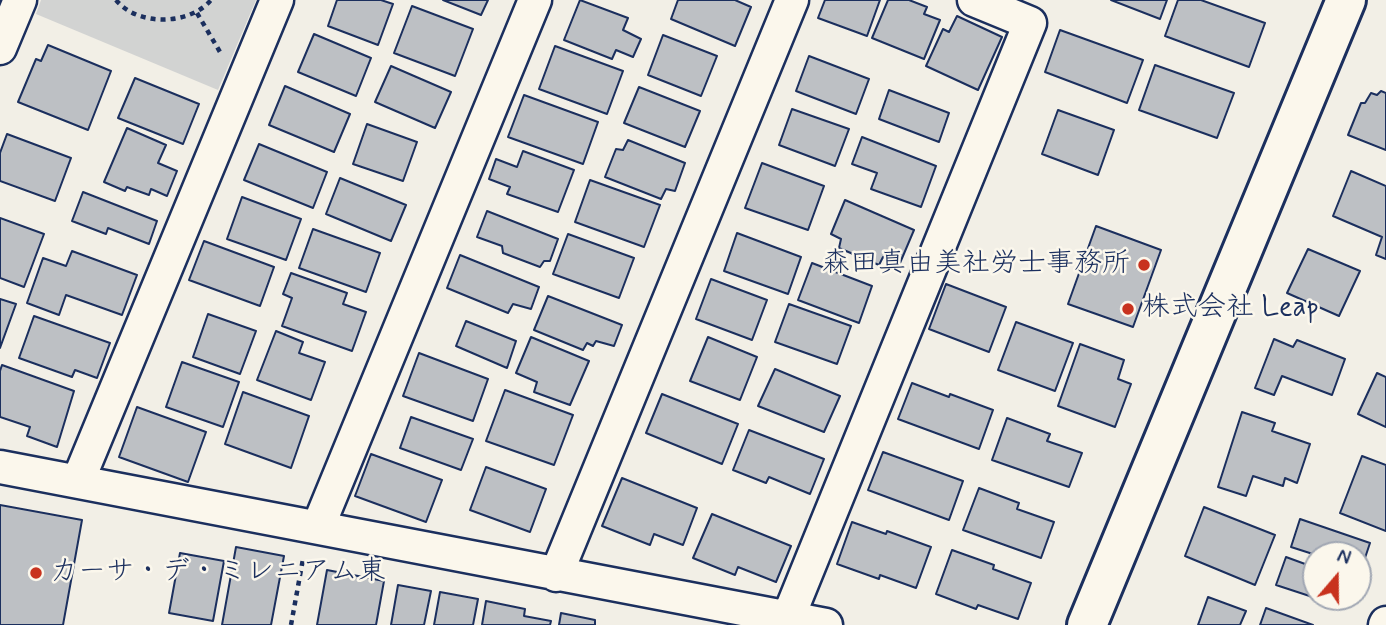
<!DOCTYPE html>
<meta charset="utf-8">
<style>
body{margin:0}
#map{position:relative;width:1386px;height:625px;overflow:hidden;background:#f2efe6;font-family:Mynerve,sans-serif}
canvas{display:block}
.north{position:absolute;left:1302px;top:541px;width:70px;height:70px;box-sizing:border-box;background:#fbf7ec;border:2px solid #a1a7b3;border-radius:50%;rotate:20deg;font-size:19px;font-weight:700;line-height:28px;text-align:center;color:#1b2f5e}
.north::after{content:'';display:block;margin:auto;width:24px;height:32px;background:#c8321e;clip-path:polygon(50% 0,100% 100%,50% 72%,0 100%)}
</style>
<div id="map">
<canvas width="1386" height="625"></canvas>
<div class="north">N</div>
</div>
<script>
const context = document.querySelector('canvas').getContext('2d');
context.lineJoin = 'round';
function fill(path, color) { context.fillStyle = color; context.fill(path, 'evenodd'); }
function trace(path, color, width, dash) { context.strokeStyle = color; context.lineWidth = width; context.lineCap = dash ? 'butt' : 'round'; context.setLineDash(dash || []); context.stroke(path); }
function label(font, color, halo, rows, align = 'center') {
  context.font = font + ' Mynerve,"Klee One",sans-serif'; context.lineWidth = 5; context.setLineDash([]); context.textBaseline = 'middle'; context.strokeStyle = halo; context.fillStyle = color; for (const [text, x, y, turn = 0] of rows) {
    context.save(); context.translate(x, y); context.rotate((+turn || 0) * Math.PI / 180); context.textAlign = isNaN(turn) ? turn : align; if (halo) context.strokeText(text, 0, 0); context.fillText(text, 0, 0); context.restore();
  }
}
const green = new Path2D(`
 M41 0H256L218 90 36 14Z`);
const building = new Path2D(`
 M337 0H381L393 4 378 45 328 26Z
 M443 0H488L481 15Z
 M580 0 628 18 623 30 641 39 633 57 616 50 612 59 564 40Z
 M678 0H735L751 7 735 46 671 19Z
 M825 0H880L867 36 818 18Z
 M888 0H909L927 7 924 14 940 20 924 59 872 38Z
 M1111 0H1167L1160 19Z
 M1178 0H1201L1265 23 1249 67 1165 36Z
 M412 6 473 29 455 76 394 53Z
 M957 16 1002 37 978 90 926 66 943 29 949 32Z
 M1060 30 1143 60 1127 103 1045 72Z
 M314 34 371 58 356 96 298 72Z
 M663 35 717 56 701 96 648 75Z
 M48 45 111 71 88 130 18 102 36 59 41 61Z
 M555 46 623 71 607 114 539 89Z
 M809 56 869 79 856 114 796 91Z
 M1155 65 1234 93 1217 138 1139 110Z
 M391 66 451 92 435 128 375 102Z
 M135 78 199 104 183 144 118 118Z
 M285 86 350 114 334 152 269 125Z
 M639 87 700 111 685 147 624 123Z
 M889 90 949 113 939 142 879 119Z
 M1381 91 1386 93V150L1348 135 1361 103H1365L1371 93 1377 95Z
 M524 95 598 122 583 164 508 137Z
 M792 109 849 129 835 166 779 145Z
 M1058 110 1114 130 1098 175 1042 154Z
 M367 124 417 142 403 181 353 164Z
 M127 128 166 145 158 163 177 171 167 196 151 189 149 195 127 187 125 191 104 182Z
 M7 134 71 158 55 201 0 181V153Z
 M862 137 936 166 921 207 871 189 877 173 852 164Z
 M628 140 685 163 675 191 666 189 661 199 605 177 616 149 623 150Z
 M259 144 327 172 313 208 244 180Z
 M523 151 574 170 558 212 507 194 510 187 489 179 496 159 517 167Z
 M762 163 824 186 808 230 745 208Z
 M1351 171 1386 186V259L1376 255 1382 237 1333 216Z
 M340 178 406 205 391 241 326 214Z
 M590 180 660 205 644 247 575 222Z
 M83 192 157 221 149 244 108 228 106 234 72 221Z
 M242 197 301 219 286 260 227 239Z
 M845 200 914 230 900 263 883 257 879 265 839 248 841 239 831 234Z
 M487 211 558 239 550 261H544L540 267 503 253 502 246 477 237Z
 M0 218 44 234 24 287 0 278Z
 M1096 226 1161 250 1133 327 1068 304Z
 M313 229 380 253 366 292 299 268Z
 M737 233 801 257 788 294 724 271Z
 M568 234 634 258 619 298 553 274Z
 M204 241 274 267 260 306 189 280Z
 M1308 249 1360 271 1339 316 1287 293Z
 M72 251 137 275 122 315 66 295 59 315 27 303 43 258 66 266Z
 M460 255 539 287 531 309 513 304 508 313 447 288Z
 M812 263 872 286 859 323 798 300Z
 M291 273 347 293 343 304 366 312 352 351 282 326 292 298 283 294Z
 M711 279 767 300 752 340 696 319Z
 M946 284 1006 307 989 352 929 329Z
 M548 296 622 325 614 346 596 341 593 346 587 343 583 350 534 330Z
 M0 299 16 304 0 348Z
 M789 304 851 326 837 364 775 342Z
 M208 314 256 331 240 374 193 357Z
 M34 316 110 343 97 378 75 370 72 377 19 358Z
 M466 321 516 341 507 368 456 346Z
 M1016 322 1073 343 1055 391 998 370Z
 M276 331 303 342 299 353 325 362 311 400 257 380Z
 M531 337 589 361 570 405 534 392 537 382 516 373Z
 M708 337 757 357 740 400 690 381Z
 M1274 339 1293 347 1297 340 1345 359 1332 395 1282 376 1274 395 1255 388Z
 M1080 344 1124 360 1118 379 1131 384 1115 427 1058 406Z
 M419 353 488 379 473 421 403 396Z
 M182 362 239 382 223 427 166 407Z
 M2 365 74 391 57 447 27 436 30 427 0 417V371Z
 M775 369 840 396 824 432 758 406Z
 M1377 373 1386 377V427L1358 414Z
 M912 383 949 397 950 394 993 410 979 449 898 419Z
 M505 390 573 415 554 465 486 441Z
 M243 392 309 416 291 468 225 444Z
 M662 394 738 424 722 464 646 433Z
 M137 407 206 432 188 482 119 457Z
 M1242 412 1275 423 1272 431 1310 444 1297 483 1285 478 1283 486 1253 476 1246 496 1218 487Z
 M411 417 473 439 461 470 400 448Z
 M1007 418 1050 434 1047 441 1082 453 1069 487 992 460Z
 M749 430 824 459 810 494 769 477 766 483 733 470Z
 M883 452 963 481 949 520 868 490Z
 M371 454 442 480 426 522 355 496Z
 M1362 456 1386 465V531L1340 513Z
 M486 467 546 489 530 532 470 510Z
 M622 478 697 508 683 545 654 534 650 545 602 526Z
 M979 488 1019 503 1017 509 1054 522 1041 558 963 530Z
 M0 505 82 520 63 625H0Z
 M1204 507 1275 535 1255 585 1185 556Z
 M712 514 791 546 776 582 738 567 735 575 693 558Z
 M1300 519 1370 543 1361 570 1358 569V555H1316L1291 547Z
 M852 522 886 534 887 531 931 547 916 588 880 575 879 579 837 564Z
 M236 547 284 556 271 625H222Z
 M952 550 994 565 993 569 1031 583 1018 619 978 605 976 609 936 594Z
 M180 553 224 561 213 621 169 613Z
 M1286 557 1316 568V597H1340L1337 605 1276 585Z
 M327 570 384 581 376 625H317Z
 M398 585 431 591 424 625H391Z
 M440 592 478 599 473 625H434Z
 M1208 597 1246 611 1240 625H1198Z
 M486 601 525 609 524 616 551 621 550 625H482Z
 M1266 608 1313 625H1260Z
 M561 613 595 620V625H559Z`);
const path = new Path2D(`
 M116 0C138 27 190 25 211 0
 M197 13 220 52
 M291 625 303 559`);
const minor = new Path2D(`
 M0 48 20 0
 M0 467 826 625
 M78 481 277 0
 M318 527 535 0
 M556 575 792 0
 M788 618 1030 23 974 0
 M1385 625 1386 623`);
const tertiary = new Path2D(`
 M1087 625 1346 0`);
const markers = [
 [1144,265,7,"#c8321e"],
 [1128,309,7,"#c8321e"],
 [36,573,7,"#c8321e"]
];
const poiNames = [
 ["森田真由美社労士事務所",1130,265,"right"],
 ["株式会社 Leap",1142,309],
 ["カーサ・デ・ミレニアム東",50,573]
];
fill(green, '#d2d3d2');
fill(building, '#bdc0c4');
trace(building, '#1b2f5e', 2);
trace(minor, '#1b2f5e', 37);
trace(tertiary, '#1b2f5e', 44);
trace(path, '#1b2f5e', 4.5, [5, 5]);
trace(minor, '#fbf7ec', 32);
trace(tertiary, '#fbf7ec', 38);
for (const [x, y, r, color] of markers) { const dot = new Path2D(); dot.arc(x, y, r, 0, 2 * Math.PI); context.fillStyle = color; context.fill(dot); trace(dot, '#fbf7ec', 2.5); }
label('28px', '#1b2f5e', '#fbf7ec', poiNames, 'left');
</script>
